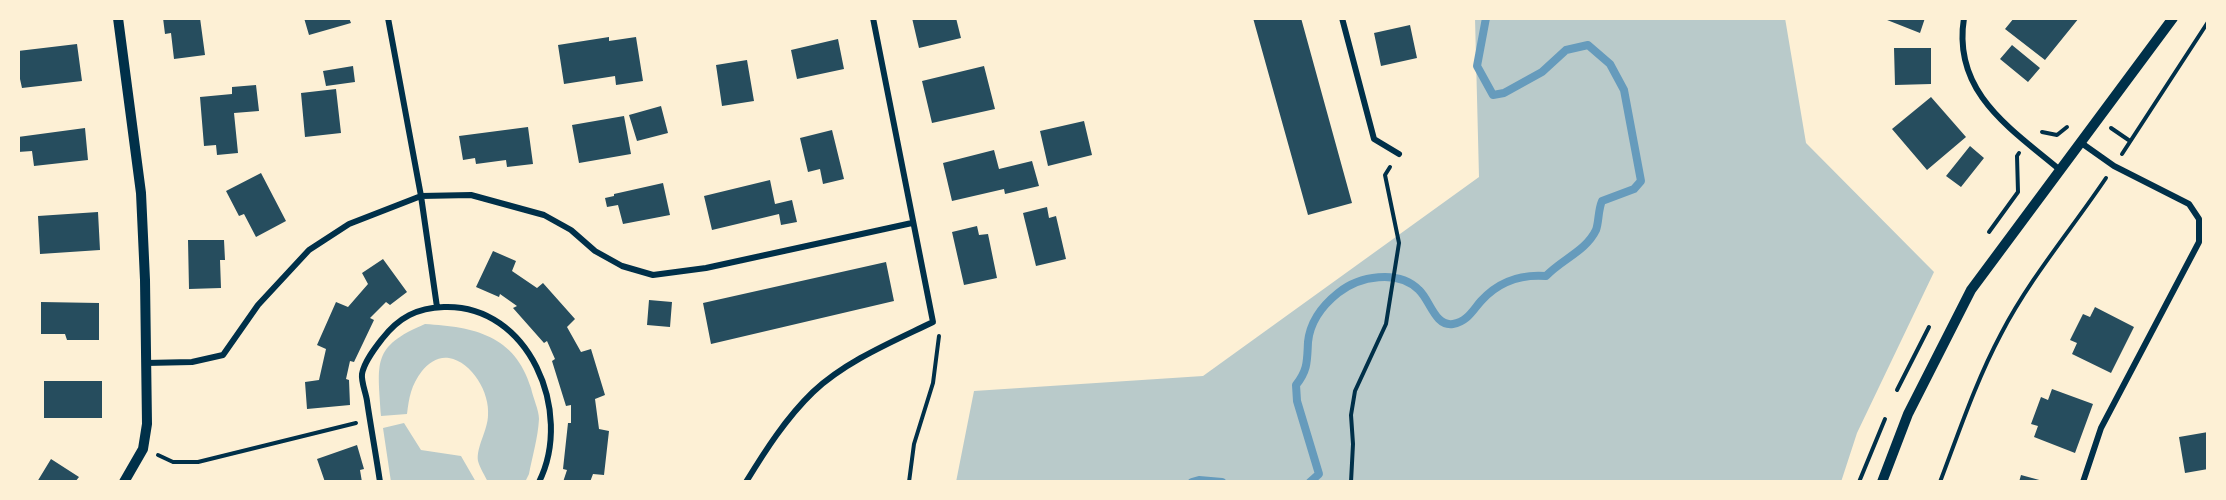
<!DOCTYPE html>
<style>
body{margin:0}
#map{position:relative;width:2226px;height:500px;overflow:hidden;background:#fdf0d5;font-family:"IBM Plex Serif",serif}
canvas{display:block}
.frame{position:absolute;inset:0;border:20px solid #fdf0d5;pointer-events:none}
</style>
<div id="map">
<canvas width="2226" height="500"></canvas>
<div class="frame"></div>
</div>
<script>
const context = document.querySelector('canvas').getContext('2d');
context.lineJoin = 'round';
function fill(path, color) { context.fillStyle = color; context.fill(path, 'evenodd'); }
function trace(path, color, width, dash) { context.strokeStyle = color; context.lineWidth = width; context.lineCap = dash ? 'butt' : 'round'; context.setLineDash(dash || []); context.stroke(path); }
const green = new Path2D(`
 M1475 18H1785L1806 143 1934 272 1857 433 1841 482H956L974 391 1203 376 1479 177Z
 M425 324C474 327 515 335 531 388 533 398 539 410 539 419 538 438 532 457 529 474L525 482H488C485 476 480 468 478 461 476 447 488 430 488 415 490 393 472 362 449 358 439 356 428 363 422 371 411 385 409 398 407 414L381 416C378 362 371 347 425 324Z
 M404 423 421 450 461 456 476 482H391L383 428Z`);
const stream = new Path2D(`
 M1192 482 1199 480 1222 482
 M1310 482 1319 474 1297 401 1296 385C1308 370 1307 361 1308 342 1310 322 1323 305 1338 293 1359 276 1398 269 1419 290 1430 300 1435 327 1453 324 1467 322 1473 310 1481 301 1499 281 1520 274 1546 276 1562 259 1586 251 1596 230 1599 222 1598 210 1602 201L1634 189 1641 181 1624 90 1610 64 1588 45 1566 50 1542 72 1504 93 1493 95 1477 66 1486 18`);
const building = new Path2D(`
 M163 18H200L205 55 174 59 171 33 165 34Z
 M304 18H349L351 23 309 35Z
 M912 18H956L961 38 919 48Z
 M1253 18H1301L1352 203 1308 215Z
 M1882 18H1925L1920 33Z
 M2014 18H2079L2045 60 2005 29Z
 M1410 25 1417 58 1381 66 1374 33Z
 M609 37V41L636 37 643 81 616 85 615 76 564 84 558 45Z
 M838 39 844 69 797 79 791 50Z
 M77 44 82 81 22 88 18 70V51Z
 M2012 45 2040 68 2028 82 2000 59Z
 M1894 48H1931V84L1895 85Z
 M747 60 754 101 722 106 716 65Z
 M353 66 355 82 326 86 323 71Z
 M984 66 995 109 932 123 922 81Z
 M256 85 259 111 234 113 238 153 217 155 216 145 204 146 200 97 232 94V87Z
 M336 89 341 133 305 137 301 93Z
 M1931 97 1966 137 1927 170 1892 129Z
 M661 106 668 133 637 141 629 115Z
 M624 116 631 154 579 163 572 125Z
 M1084 121 1092 155 1048 166 1040 131Z
 M528 127 533 164 507 167 506 160 476 164 475 158 463 160 459 136Z
 M85 128 88 160 34 166 32 151 18 152V137Z
 M832 130 844 179 823 184 820 169 808 172 800 138Z
 M1970 146 1984 158 1961 187 1946 176Z
 M994 150 999 169 1032 161 1039 186 1005 194 1004 189 952 201 943 163Z
 M261 173 286 221 256 237 244 214 239 216 226 191Z
 M770 180 775 204 792 200 797 222 781 225 779 214 712 230 704 196Z
 M663 183 670 215 623 224 618 205 607 207 605 198 614 196V194Z
 M1047 207 1049 218 1056 216 1066 259 1036 266 1023 213Z
 M98 212 100 250 40 254 38 216Z
 M977 226 979 235 988 234 997 278 964 285 952 232Z
 M188 240H224L225 260H220L221 288 189 289Z
 M493 251 516 261 512 271 537 288 543 283 575 319 567 327 581 352 591 349 605 395 595 399 599 429 609 431 604 475 593 474 590 482H563L567 470 563 469 568 423H571V405L566 406 552 361 555 359 547 341 544 343 513 308 517 306 500 294 499 297 476 287Z
 M383 259 407 292 390 305 386 302 370 318 374 320 354 362 350 361 346 379 349 380 350 405 307 409 305 382 319 380 326 349 317 345 336 302 348 307 368 284 362 273Z
 M886 262 894 301 711 344 703 303Z
 M649 300 672 302 670 327 647 325Z
 M41 302 99 303V340H67L65 334H41Z
 M2095 307 2134 327 2111 373 2072 354 2077 343 2070 340 2083 314 2090 317Z
 M44 381H102V418H44Z
 M2052 389 2093 404 2075 453 2034 437 2038 426 2031 424 2041 397 2048 400Z
 M2208 432V469L2185 473 2179 437Z
 M357 445 364 469 360 470 362 482H337L336 480 325 482 317 459Z
 M51 459 79 477 75 482H37Z
 M2021 475 2043 481V482H2019Z`);
const path = new Path2D(`
 M2111 128 2130 141
 M2042 132 2057 135 2067 127
 M2122 154 2208 22
 M1989 232 2018 192 2017 156 2019 153
 M1897 390 1929 327
 M158 455 173 462H198L356 423
 M909 482 914 444 933 383 939 336
 M1351 482 1353 444 1351 415 1355 391 1386 324 1399 243 1385 175 1390 167
 M1859 482 1885 419
 M1940 482C1959 432 1976 381 2001 334 2030 278 2071 230 2106 178`);
const minor = new Path2D(`
 M388 18 421 196 437 307
 M1342 18 1374 139 1399 154
 M1964 18C1952 92 2010 128 2060 170
 M2080 142 2114 166 2189 204 2199 219V242L2101 428 2083 482
 M146 363 192 362 223 355 258 305 309 250 349 224 421 196 471 195 544 215 571 230 595 251 622 266 653 275 706 268 912 223
 M380 482C376 455 371 428 367 401 366 393 361 382 362 374 364 362 375 348 382 339 399 317 417 308 444 307 529 304 574 412 539 482
 M746 482C765 451 786 418 813 392 846 361 892 342 933 322L873 18`);
const tertiary = new Path2D(`
 M118 18 141 193 145 280 147 424 143 449 124 482
 M1882 482 1908 414 1971 290 2173 18`);
fill(green, '#b9caca');
trace(stream, '#669bbc', 8);
fill(building, '#264d5e');
trace(path, '#003049', 4);
trace(minor, '#003049', 6);
trace(tertiary, '#003049', 10);
</script>
